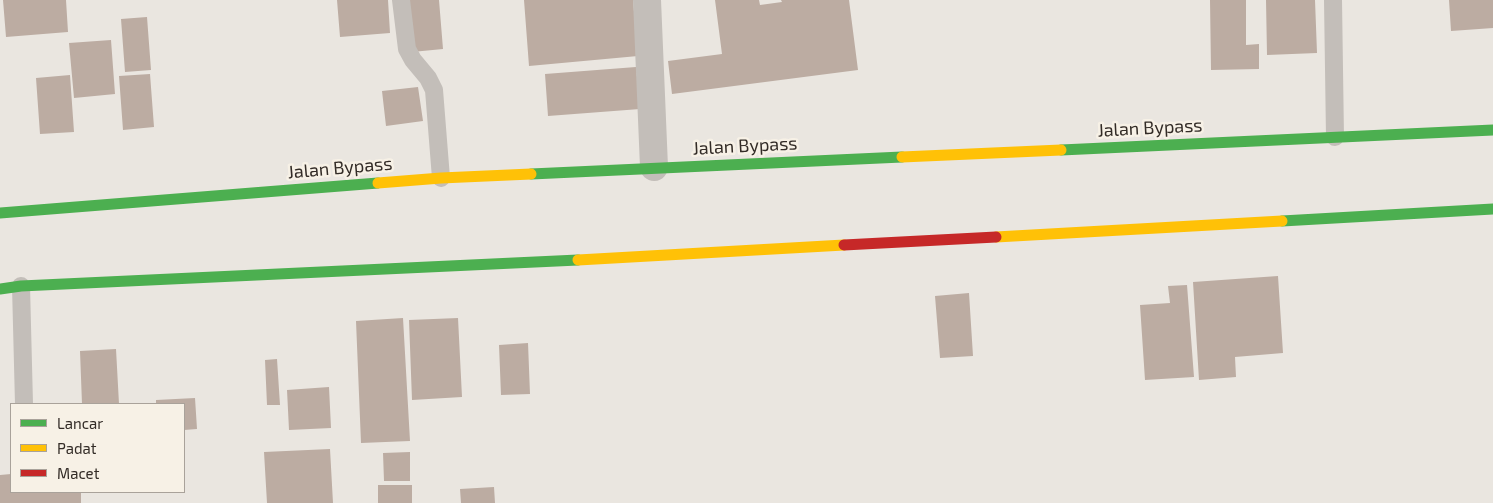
<!DOCTYPE html>
<style>
body{margin:0}
#map{position:relative;width:1493px;height:503px;overflow:hidden;background:#eae6e0;font-family:"Exo 2",sans-serif}
canvas{display:block}
.legend{position:absolute;left:10px;top:403px;width:175px;height:90px;box-sizing:border-box;background:#f7f1e6;border:1px solid #a9a29a;margin:0;padding:6px 9px;list-style:none;font-size:15px;color:#332c27}
.legend li{display:flex;align-items:center;gap:10px;height:25px}
.legend b{width:25px;border:1px solid #a9a29a}
</style>
<div id="map">
<canvas width="1493" height="503"></canvas>
<ul class="legend">
<li><b style="height:6px;background:#4caf50"></b>Lancar</li>
<li><b style="height:6px;background:#ffc107"></b>Padat</li>
<li><b style="height:6px;background:#c62828"></b>Macet</li>
</ul>
</div>
<script>
const context = document.querySelector('canvas').getContext('2d');
context.lineJoin = 'round';
function fill(path, color) { context.fillStyle = color; context.fill(path, 'evenodd'); }
function trace(path, color, width, dash) { context.strokeStyle = color; context.lineWidth = width; context.lineCap = dash ? 'butt' : 'round'; context.setLineDash(dash || []); context.stroke(path); }
function label(font, color, halo, rows, align = 'center') {
  context.font = font + ' "Exo 2",sans-serif'; context.lineWidth = 5; context.setLineDash([]); context.textBaseline = 'middle'; context.strokeStyle = halo; context.fillStyle = color; for (const [text, x, y, turn = 0] of rows) {
    context.save(); context.translate(x, y); context.rotate((+turn || 0) * Math.PI / 180); context.textAlign = isNaN(turn) ? turn : align; if (halo) context.strokeText(text, 0, 0); context.fillText(text, 0, 0); context.restore();
  }
}
const building = new Path2D(`
 M3 0H66L68 32 6 37Z
 M337 0H388L390 33 340 37Z
 M408 0H439L443 49 412 52Z
 M524 0H633L638 56 529 66Z
 M715 0H759L760 5 782 2 781 0H849L858 70 672 94 668 61 722 54Z
 M1210 0H1246V45L1259 44V69L1211 70Z
 M1266 0H1315L1317 53 1267 55Z
 M1449 0H1493V28L1451 31Z
 M147 17 151 70 125 72 121 19Z
 M111 40 115 94 74 98 69 43Z
 M636 67 640 109 548 116 545 74Z
 M150 74 154 127 123 130 119 76Z
 M70 75 74 132 40 134 36 78Z
 M418 87 423 121 386 126 382 91Z
 M1278 276 1283 353 1235 357 1236 377 1199 380 1193 282Z
 M1187 285 1194 377 1145 380 1140 305 1170 303 1168 286Z
 M969 293 973 356 940 358 935 296Z
 M403 318 410 441 361 443 356 321Z
 M458 318 462 397 412 400 409 320Z
 M528 343 530 394 501 395 499 345Z
 M116 349 119 404H82L80 351Z
 M277 359 280 405H267L265 360Z
 M329 387 331 428 289 430 287 390Z
 M195 398 197 429 184 430V404H156V400Z
 M330 449 333 503H267L264 452Z
 M410 452V481H384L383 453Z
 M11 474V492H81V503H0V475Z
 M378 485H412V503H378Z
 M494 487 495 503H461L460 489Z`);
const lane = new Path2D(`
 M401 0 407 49 413 60 428 78 434 90 441 178
 M1333 0 1335 137
 M21 286 24 404`);
const street = new Path2D(`
 M647 0 654 167`);
const fast = new Path2D(`
 M1061 150 1493 130
 M531 174 902 157
 M0 213 378 183
 M1282 221 1493 209
 M0 289 21 286 578 260`);
const slow = new Path2D(`
 M902 157 1061 150
 M378 183 441 178 531 174
 M996 237 1282 221
 M578 260 844 245`);
const jam = new Path2D(`
 M844 245 996 237`);
const streetNames = [
 ["Jalan Bypass",1150,128,-3],
 ["Jalan Bypass",745,146,-3],
 ["Jalan Bypass",340,168,-5]
];
fill(building, '#bcaca2');
trace(lane, '#c3beb9', 18);
trace(street, '#c3beb9', 28);
trace(fast, '#4caf50', 11);
trace(slow, '#ffc107', 11);
trace(jam, '#c62828', 11);
label('18px', '#332c27', '#f7f1e6', streetNames);
</script>
